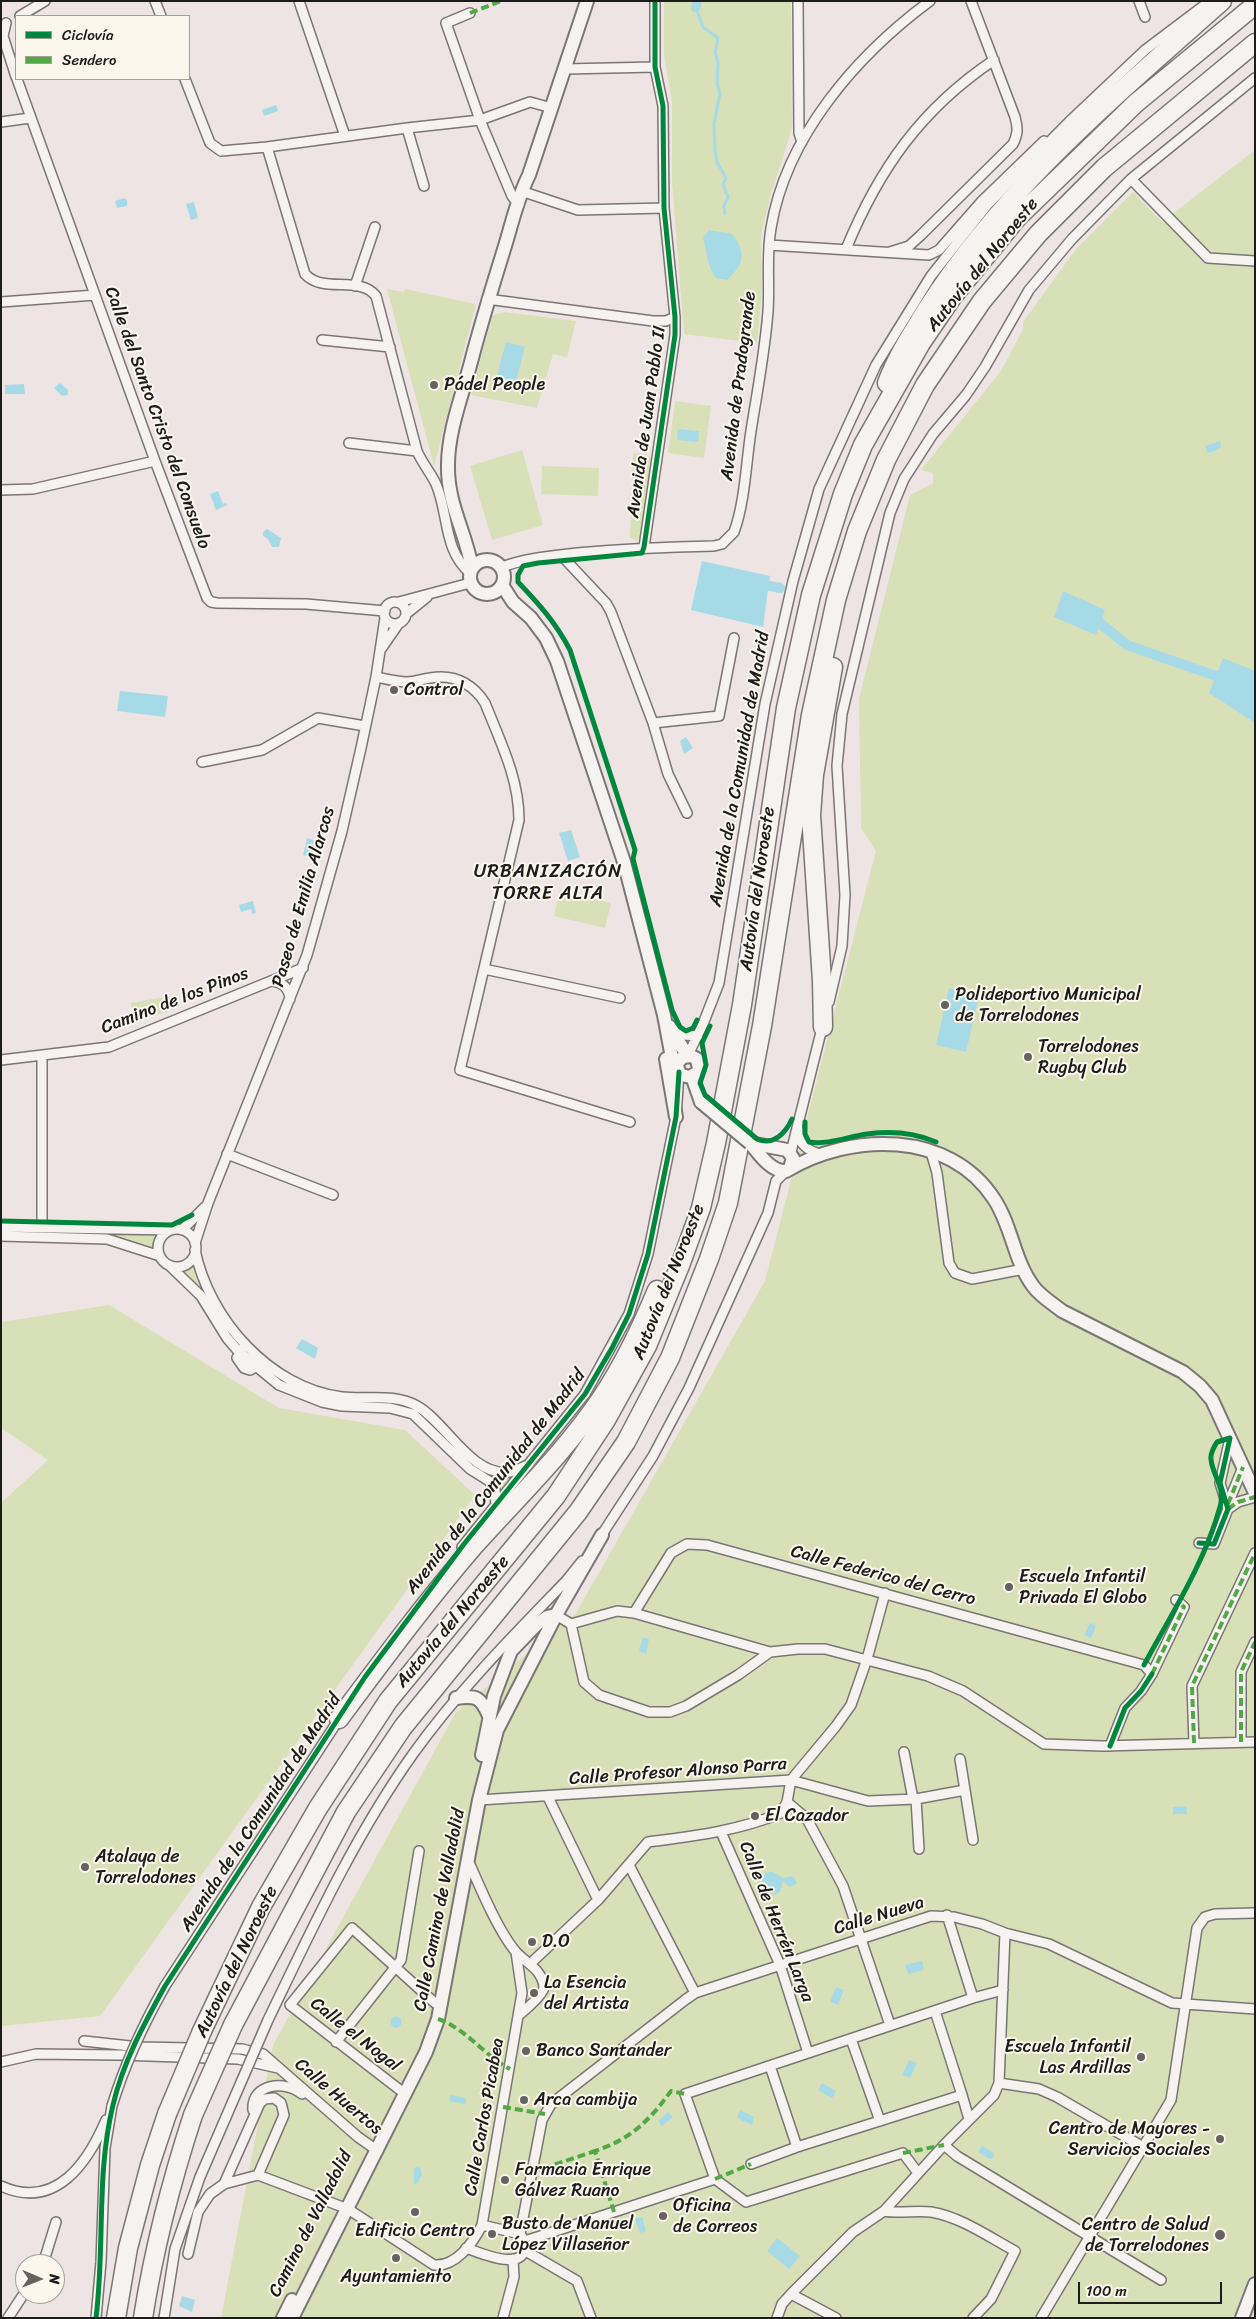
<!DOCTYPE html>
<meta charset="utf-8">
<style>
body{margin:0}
#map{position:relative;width:1256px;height:2319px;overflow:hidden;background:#eee4e4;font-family:Sriracha,sans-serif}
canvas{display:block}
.frame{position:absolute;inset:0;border:2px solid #1c1c1c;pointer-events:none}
.legend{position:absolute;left:15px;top:15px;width:175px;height:65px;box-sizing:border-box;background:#fbf7ec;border:1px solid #a29f99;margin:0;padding:6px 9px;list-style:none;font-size:15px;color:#1c1c1c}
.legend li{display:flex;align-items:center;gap:10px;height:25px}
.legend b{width:25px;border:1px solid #a29f99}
.north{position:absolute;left:15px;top:2254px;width:50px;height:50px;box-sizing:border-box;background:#fbf7ec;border:1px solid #a29f99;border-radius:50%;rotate:91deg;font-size:14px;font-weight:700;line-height:20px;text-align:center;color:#1c1c1c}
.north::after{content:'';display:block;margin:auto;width:18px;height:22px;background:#666262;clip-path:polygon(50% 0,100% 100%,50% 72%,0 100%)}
.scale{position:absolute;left:1078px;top:2282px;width:144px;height:22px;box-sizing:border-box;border:2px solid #1c1c1c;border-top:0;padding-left:6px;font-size:15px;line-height:18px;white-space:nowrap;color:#1c1c1c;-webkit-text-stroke:4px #fbf7ec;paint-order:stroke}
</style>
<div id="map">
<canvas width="1256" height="2319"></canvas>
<div class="frame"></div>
<ul class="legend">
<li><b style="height:6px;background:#00873e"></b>Ciclovía</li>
<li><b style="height:6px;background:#52a943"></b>Sendero</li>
</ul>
<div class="north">N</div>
<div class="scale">100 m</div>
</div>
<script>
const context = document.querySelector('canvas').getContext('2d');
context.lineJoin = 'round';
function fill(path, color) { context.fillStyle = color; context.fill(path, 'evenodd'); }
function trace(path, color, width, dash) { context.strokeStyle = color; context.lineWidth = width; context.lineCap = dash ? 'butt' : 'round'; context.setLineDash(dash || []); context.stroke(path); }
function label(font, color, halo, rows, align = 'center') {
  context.font = font + ' Sriracha,sans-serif'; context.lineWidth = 4; context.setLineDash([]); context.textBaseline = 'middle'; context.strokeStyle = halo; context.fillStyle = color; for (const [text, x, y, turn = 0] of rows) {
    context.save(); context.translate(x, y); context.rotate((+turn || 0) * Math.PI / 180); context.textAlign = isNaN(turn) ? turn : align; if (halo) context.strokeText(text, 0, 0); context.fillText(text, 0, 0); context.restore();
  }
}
const green = new Path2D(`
 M664 1H791L792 129 771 194 761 235 762 291 757 343 684 334 672 182V102L664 55Z
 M1255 150V2318H221L273 2045 456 1712 576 1613 765 1281 876 851 861 828 859 699 910 495 933 483V473L921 470 1001 371 1023 329V322L1076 249 1133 192 1162 222Z
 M387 289 404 292 405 289 476 304 434 466Z
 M504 312 576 321 567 357 553 354 537 408 471 395 492 316Z
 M675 401 711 406 704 458 668 453Z
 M522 450 543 525 492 540 470 466Z
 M633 453H642L652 458 640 538 637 541 630 538Z
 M542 466 599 468 598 496 541 494Z
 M560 890 611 903 605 928 554 916Z
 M164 997 167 1012 134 1021 131 1003Z
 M1 1230 159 1233 154 1243V1251L124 1240 1 1233Z
 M194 1262 196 1273 205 1289 240 1346 237 1347 201 1292 181 1270 190 1266Z
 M109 1305 279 1408 405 1430 475 1495 100 2016 1 2026V1503L48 1460 1 1428V1322Z
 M261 1365 311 1391 392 1401 416 1409 492 1474 512 1477 501 1492 496 1483 474 1468 422 1417 323 1399 282 1382Z`);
const water = new Path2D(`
 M692 1H702L700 10 694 12 691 10Z
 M276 105 278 111 264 116 262 110Z
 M124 198 127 200V206L117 208 115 201Z
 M194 202 198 218 191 220 186 204Z
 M709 230 732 234C747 253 744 264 727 280L716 278C706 264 708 255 703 238Z
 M506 342 525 347 513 392 494 387Z
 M60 383 68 390V395L62 396 54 388Z
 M24 384 25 394H5V385Z
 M678 429 699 431 698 442 677 440Z
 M1220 441 1221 448 1209 453 1207 452 1205 446Z
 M218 491 223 504 226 503 227 505 216 510 210 494Z
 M267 529 281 538 279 547H272L268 539 263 536V532Z
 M702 561 770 576 763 627 691 610Z
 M1063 591 1105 610 1096 635 1054 617Z
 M1223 658 1255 671V723L1209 693Z
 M120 691 168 696 165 717 117 711Z
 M686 737 693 748 684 754 680 741Z
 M571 830 580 857 568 861 559 833Z
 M307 838 316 841 312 857 303 855Z
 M253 901 256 913 252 914 251 909 241 912 239 905Z
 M949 988 979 995 966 1052 936 1045Z
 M302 1339 318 1348 315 1359 296 1348Z
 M1090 1623 1096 1625 1091 1638 1084 1635Z
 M643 1637 649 1639 646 1654 639 1651Z
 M1186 1806 1187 1814H1173V1807Z
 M767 1872H773L783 1878 793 1876 797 1883 790 1887 783 1881 780 1892 771 1895C763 1890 758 1878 767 1872Z
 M922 1961 924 1970 908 1974 905 1965Z
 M836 1987 844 1990 838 2005 830 2002Z
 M390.5 2022a5.5 5.5 0 1 1 11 0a5.5 5.5 0 1 1-11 0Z
 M909 2060 917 2063 910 2078 902 2075Z
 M822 2083 836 2091 832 2098 818 2090Z
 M451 2095 466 2098 465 2104 449 2101Z
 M740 2110 754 2117 752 2125 737 2118Z
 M668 2112 673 2117 662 2126 658 2121Z
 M982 2146 994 2153 993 2158 990 2159 978 2152Z
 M418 2166 421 2169 422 2175 418 2183 414 2184V2169Z
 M642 2217 646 2231 640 2233 635 2219Z
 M777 2238 800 2256 789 2269 767 2251Z
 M182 2296 195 2300 192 2312 179 2306Z`);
const stream = new Path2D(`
 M697 11 703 27 718 38 715 52 718 62 717 83 720 94 714 124 715 151 717 162 726 178 723 185 728 197 724 206 725 214`);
const canal = new Path2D(`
 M756 583 780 588
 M1089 617 1100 623 1127 645 1216 676`);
const street = new Path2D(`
 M155 1 161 16
 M299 1 345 136
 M798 1 799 133 802 142
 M1139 1 1145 17
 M470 13 446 23 480 120 512 196 519 205
 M20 16 45 1
 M6 23 3 36 16 77
 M565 69 655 67
 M17 79 155 461 207 598 211 602 217 603 306 604 385 611
 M185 79 210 143 221 151 267 147 407 128 480 120 530 102 552 108
 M1 122 30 118
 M407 128 424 186
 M267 147 305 274C323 294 359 275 376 296L417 451C422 463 431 473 436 484 449 514 443 550 470 573
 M1131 179 1208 258 1255 261
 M527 193 578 210 664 208
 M769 245 929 255 939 250 982 201 1044 141
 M846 249C879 169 921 109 994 60
 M890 252 909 246 920 236 1013 144C1018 134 1018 128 1015 117L971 1
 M355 286 375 227
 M487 299 653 321H666L675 317
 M1 302 95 295
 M322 340 390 347
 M349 443 417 451
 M1 490 33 489 155 461
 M644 547 675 335V317L664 208 663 106 655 67V1
 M561 555 606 603 611 612 653 723 668 774 687 813
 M502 567C526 558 551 556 577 553 623 549 668 547 714 546L722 544 734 532C745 502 746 463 751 431 757 392 765 352 768 311 770 284 766 256 771 228 786 136 857 55 930 1
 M399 602 470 583
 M384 613a11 11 0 1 1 22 0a11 11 0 1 1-22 0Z
 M406 614 427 597
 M381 649 399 623
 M376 677C386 679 397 682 407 682 415 682 422 679 430 678 454 674 472 683 485 703 500 741 519 778 519 820L460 1070 630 1122
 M653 723 719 716 734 638
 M202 762 262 750 318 718 365 726
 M484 969 620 998
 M271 981C283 982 289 988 290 999
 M829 1002 842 946 845 895 837 766 842 714 890 513 904 479 933 434 966 395 985 367 1029 290 1072 239 1131 179 1255 78
 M672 1029 683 1035 698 1036
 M688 1055 703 1024 719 983 765 704 793 581 819 489 876 365 931 276 988 204 1072 119 1145 50 1210 1
 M1 1060 109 1047 303 968
 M798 1129C798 1144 807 1150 820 1154
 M791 1152 823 1024
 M931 1152 937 1173 949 1263 955 1273 972 1279 1024 1269
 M227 1154 333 1195
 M1 1227 170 1230
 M42 1227V1055
 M158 1248a19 19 0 1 1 38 0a19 19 0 1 1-38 0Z
 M182 1230 205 1207
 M1 1236 107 1239 160 1256
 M195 1243 208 1203 307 955 342 831 361 748 376 677 385 618
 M195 1250C209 1319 270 1388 342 1397 367 1400 394 1393 417 1406 446 1422 472 1478 510 1472 516 1471 522 1467 528 1465
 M169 1265 201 1296 227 1338 239 1352 279 1385 322 1402 342 1406 390 1408 413 1414 470 1469 489 1481 495 1490 496 1505
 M242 1349 237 1358 244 1368 250 1370 259 1365
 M1228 1504 1243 1467
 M1228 1509 1238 1502 1255 1497
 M599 1539 653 1456 689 1388 768 1213 776 1181 786 1171
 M1199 1543 1214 1544 1228 1509 1220 1483 1230 1438
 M462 1547 585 1394 629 1314 648 1254 664 1175 676 1117 679 1072
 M634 1613 671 1553 687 1544 707 1545 1144 1665 1152 1674
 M556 1615 571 1624 584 1682 599 1695 649 1712H670L686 1706 738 1675 770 1652
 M571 1624 617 1611 634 1613 770 1652 798 1649H825L928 1676 963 1691 1044 1744 1102 1746 1255 1742
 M1241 1742V1672L1255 1642
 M1194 1743 1192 1686 1255 1553
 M1110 1746 1125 1708 1141 1691 1152 1674 1184 1607 1176 1600
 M904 1752 913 1799
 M960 1759 973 1840
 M548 1797 598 1900
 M916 1799 919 1849
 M479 1800 791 1780 868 1801 916 1799 965 1790
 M787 1802 807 1819 843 1886 890 2025
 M721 1832 780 1965 808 2053
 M468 1860C479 1885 498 1931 516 1952 526 1963 542 1969 544 1987 544 1994 525 2010 519 2015
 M629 1865 695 1993
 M947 1915 973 1998
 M531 1963 598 1900 648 1842C694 1836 738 1831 781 1813L787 1802 791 1780 836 1726 851 1705 867 1659 885 1593
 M165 1986 341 1716
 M935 2011 962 2095
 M268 2020C312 1929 354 1837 413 1754 458 1691 513 1636 566 1581L582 1561
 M851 2039 880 2121
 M84 2041 139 2047 242 2049 263 2054 358 2137 378 2151
 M336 2042 401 1960 419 1851
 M1 2062 36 2054 119 2055 238 2059 278 2068
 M770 2066 797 2147
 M999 2083 1039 2089 1057 2097 1143 2147
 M400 2090 290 2005 352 1928 435 2003
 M253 2110C251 2083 286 2080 302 2094
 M944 2145 957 2156 1161 2280
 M751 2164 797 2147 962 2095 969 2119
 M715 2179 685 2094 973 1998 1003 1990
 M715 2179 746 2202 903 2153 918 2173
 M224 2184 260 2103 265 2099 274 2098 281 2103 284 2115 258 2175
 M1 2186C56 2211 88 2162 106 2120
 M884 2211C900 2214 915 2210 931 2212 961 2217 989 2237 1015 2251L991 2299 973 2318
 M520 2234 542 2120 551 2104 685 2000 695 1993 931 1916 954 1917 982 1924 1005 1933 1049 1944 1172 2003 1255 2009
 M525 2241 715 2179
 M466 2248C481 2253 529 2275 525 2241L520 2234 482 2225
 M524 2250 577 2281 591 2318
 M188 2254 198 2212 210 2194 224 2184 258 2175 348 2209 434 2265C456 2267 473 2243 482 2225L522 1993 516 1952
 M43 2264 56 2222
 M791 2294 836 2318
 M8 2318 25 2292
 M96 2318 101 2262 105 2148 112 2106
 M164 2318 175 2249 200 2177 226 2117
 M503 2318 514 2277 513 2259
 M777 2318 782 2304 791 2294 853 2232 884 2211 944 2145 994 2095 999 2083 1005 1933
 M1041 2318 1171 2100 1197 1928 1205 1917 1215 1914 1255 1913`);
const secondary = new Path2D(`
 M470 577a17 17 0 1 1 34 0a17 17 0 1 1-34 0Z
 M472 568C466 533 447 503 448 465 448 431 462 396 471 362 481 323 493 285 505 246 513 220 517 199 529 175L587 1
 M502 585 513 602 531 618 546 638 557 661 624 862 664 1015 672 1058 681 1075 690 1077 695 1074
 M669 1026 687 1055
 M666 1059 676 1117
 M678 1070 677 1063 683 1057 691 1056 697 1059 699 1069 694 1082 701 1102
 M750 1143C759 1154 771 1172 786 1171 851 1132 949 1130 994 1199 1012 1226 1014 1261 1033 1286 1040 1296 1052 1303 1062 1311L1183 1372 1200 1386 1212 1400 1255 1493
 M750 1143 787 1150 793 1158 790 1168
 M456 1698C476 1695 481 1697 489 1716
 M482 1755 494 1696 511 1651 536 1625 547 1617 556 1615
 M283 2318 292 2300
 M292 2318 426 2052 438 2019 479 1800 497 1730 556 1615 602 1535
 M1242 2318 1255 2284`);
const highway = new Path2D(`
 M887 383C897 356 912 334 927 309 1003 189 1116 95 1222 1
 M823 1027 822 981 811 815 814 775 833 667
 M339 1719C383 1660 426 1602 474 1546 517 1498 566 1451 602 1397 624 1364 642 1326 657 1290
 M233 2025 346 1812 403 1727 578 1512 626 1442 670 1358 709 1259 728 1203 762 1026 811 715 836 600 857 531 886 460 925 385 982 301 1038 234 1104 168 1255 43
 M202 2031 261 1907 318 1808 388 1701 556 1496 606 1420 647 1346 681 1263 701 1208 716 1143 742 1005 786 708 811 595 843 494 863 445 921 343 953 296 1017 218 1136 103 1255 5
 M116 2318 128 2248 150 2165 167 2114
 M143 2318C154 2248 171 2182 193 2115`);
const streetBridge = new Path2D(`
 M112 2106C125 2063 143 2025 165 1986
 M226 2117 268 2020`);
const secondaryBridge = new Path2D(`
 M701 1102 750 1143`);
const highwayBridge = new Path2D(`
 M167 2114 202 2031
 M193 2115 233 2025`);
const quiet = new Path2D(`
 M470 13 501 1
 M1228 1504 1243 1467
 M1228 1509 1238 1502 1255 1497
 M1152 1674 1184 1607 1182 1605
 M1241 1742V1672L1255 1642
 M1194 1743 1192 1686 1255 1553
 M438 2019C464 2027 485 2056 510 2069
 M503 2107 545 2114
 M903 2153 944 2145
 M532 2172 595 2151
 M715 2179 751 2164
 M614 2212 595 2151C631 2139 649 2121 671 2091L685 2094`);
const cycleway = new Path2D(`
 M655 1V67L663 106 664 208 675 317V335L644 547 642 553 538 563 523 566 518 575V582C539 604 556 623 570 650L635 850 633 859 672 1010 680 1027 686 1031 693 1028 697 1020
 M710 1026 702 1043 706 1065 700 1083 705 1095 757 1139C773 1146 785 1134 792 1119
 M805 1122V1134L809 1142C828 1145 847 1137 867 1134 890 1131 915 1133 936 1142
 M1 1221 172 1225 192 1215
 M1144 1665C1171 1615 1205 1562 1220 1507 1226 1487 1212 1475 1211 1459 1210 1453 1214 1447 1217 1442L1230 1438 1220 1483 1228 1509 1214 1544 1199 1543
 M1110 1746 1125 1708 1141 1691 1152 1674
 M96 2318C105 2247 96 2174 113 2105 123 2062 144 2024 165 1986L365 1677 464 1544 585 1394 612 1348 629 1314 648 1254 676 1117 679 1072`);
const markers = [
 [434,385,5,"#666262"],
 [394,690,5,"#666262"],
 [945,1005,5,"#666262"],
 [1028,1057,5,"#666262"],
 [1009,1587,5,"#666262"],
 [755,1816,5,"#666262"],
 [85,1867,5,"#666262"],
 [532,1942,5,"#666262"],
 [534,1993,5,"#666262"],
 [526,2051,5,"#666262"],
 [1141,2057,5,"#666262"],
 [524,2100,5,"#666262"],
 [1220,2139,5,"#666262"],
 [505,2180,5,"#666262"],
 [415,2212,5,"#666262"],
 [663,2216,5,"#666262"],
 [492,2234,5,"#666262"],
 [1220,2235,6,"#666262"],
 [396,2258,5,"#666262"]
];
const streetNames = [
 ["Autovía del Noroeste",983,265,-51],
 ["Avenida de Pradogrande",739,386,-83],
 ["Calle del Santo Cristo del Consuelo",157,418,70],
 ["Avenida de Juan Pablo II",647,422,-82],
 ["Avenida de la Comunidad de Madrid",740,769,-80],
 ["Autovía del Noroeste",758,889,-82],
 ["Paseo de Emilia Alarcos",304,897,-74],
 ["Camino de los Pinos",175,1001,-21],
 ["Autovía del Noroeste",669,1282,-68],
 ["Avenida de la Comunidad de Madrid",496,1482,-52],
 ["Calle Federico del Cerro",883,1576,15],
 ["Autovía del Noroeste",453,1622,-50],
 ["Calle Profesor Alonso Parra",678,1772,-4],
 ["Avenida de la Comunidad de Madrid",261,1813,-57],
 ["Calle Camino de Valladolid",440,1910,-79],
 ["Calle Nueva",879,1916,-17],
 ["Calle de Herrén Larga",776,1922,68],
 ["Autovía del Noroeste",237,1962,-64],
 ["Calle el Nogal",355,2035,38],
 ["Calle Huertos",338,2097,40],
 ["Calle Carlos Picabea",485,2117,-80],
 ["Camino de Valladolid",311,2224,-63]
];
const poiNames = [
 ["Pádel People",444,385],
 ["Control",404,690],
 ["Polideportivo Municipal",955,995],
 ["de Torrelodones",955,1016],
 ["Torrelodones",1038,1047],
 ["Rugby Club",1038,1068],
 ["Escuela Infantil",1019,1577],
 ["Privada El Globo",1019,1598],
 ["El Cazador",765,1816],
 ["Atalaya de",95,1857],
 ["Torrelodones",95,1878],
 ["D.O",542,1942],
 ["La Esencia",544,1983],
 ["del Artista",544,2004],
 ["Escuela Infantil",1131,2047,"right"],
 ["Las Ardillas",1131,2068,"right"],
 ["Banco Santander",536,2051],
 ["Arca cambija",534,2100],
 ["Centro de Mayores -",1210,2129,"right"],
 ["Servicios Sociales",1210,2150,"right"],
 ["Farmacia Enrique",515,2170],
 ["Gálvez Ruano",515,2191],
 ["Oficina",673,2206],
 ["de Correos",673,2227],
 ["Busto de Manuel",502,2224],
 ["López Villaseñor",502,2245],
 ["Centro de Salud",1209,2225,"right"],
 ["de Torrelodones",1209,2246,"right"],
 ["Edificio Centro",415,2231,"center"],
 ["Ayuntamiento",396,2277,"center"]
];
const neighbourhoodNames = [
 ["URBANIZACIÓN",548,872],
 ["TORRE ALTA",548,894]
];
fill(green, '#d8e0b7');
fill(water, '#a7dae7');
trace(stream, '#a7dae7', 3);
trace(canal, '#a7dae7', 10);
trace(street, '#7a7676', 12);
trace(secondary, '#7a7676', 16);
trace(highway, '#7a7676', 21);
trace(street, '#f5f2ef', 9);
trace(secondary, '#f5f2ef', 12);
trace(highway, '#f5f2ef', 18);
trace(streetBridge, '#7a7676', 12, []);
trace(secondaryBridge, '#7a7676', 16, []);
trace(highwayBridge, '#7a7676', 21, []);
trace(streetBridge, '#f5f2ef', 9);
trace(secondaryBridge, '#f5f2ef', 12);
trace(highwayBridge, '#f5f2ef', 18);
trace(quiet, '#52a943', 4, [8, 4]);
trace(cycleway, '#00873e', 5);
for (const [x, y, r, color] of markers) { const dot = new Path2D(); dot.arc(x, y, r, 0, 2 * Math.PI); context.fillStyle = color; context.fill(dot); trace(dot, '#fbf7ec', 2); }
label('18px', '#1c1c1c', '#fbf7ec', streetNames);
label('18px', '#1c1c1c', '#fbf7ec', poiNames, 'left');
context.letterSpacing = '1px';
label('19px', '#1c1c1c', '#fbf7ec', neighbourhoodNames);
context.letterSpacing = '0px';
</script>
